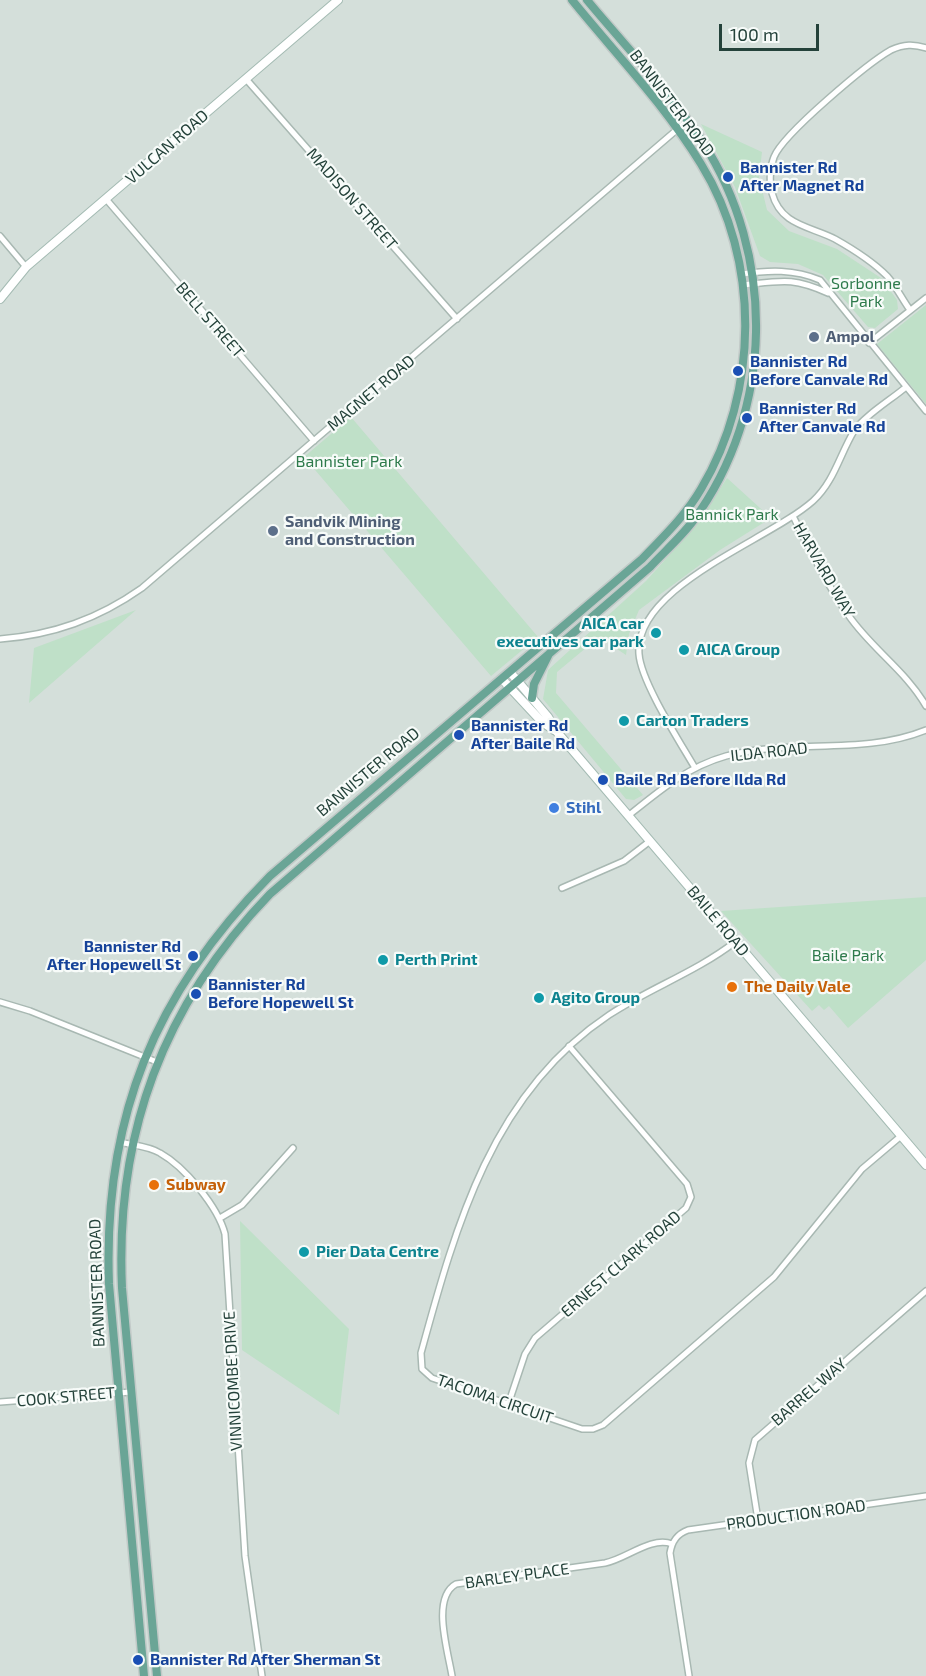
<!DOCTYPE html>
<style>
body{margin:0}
#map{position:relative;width:926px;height:1676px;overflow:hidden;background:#e6efeb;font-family:"Exo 2",sans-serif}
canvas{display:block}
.scale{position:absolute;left:719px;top:24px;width:100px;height:27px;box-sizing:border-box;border:3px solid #24423a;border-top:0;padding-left:8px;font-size:18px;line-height:21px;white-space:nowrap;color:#24423a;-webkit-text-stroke:4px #f7fbf9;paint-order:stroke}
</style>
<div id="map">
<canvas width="926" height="1676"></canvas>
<div class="scale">100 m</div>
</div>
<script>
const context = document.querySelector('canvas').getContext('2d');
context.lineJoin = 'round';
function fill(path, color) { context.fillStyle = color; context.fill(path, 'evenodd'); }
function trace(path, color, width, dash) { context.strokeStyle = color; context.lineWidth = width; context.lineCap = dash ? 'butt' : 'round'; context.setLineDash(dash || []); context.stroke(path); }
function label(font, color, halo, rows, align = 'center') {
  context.font = font + ' "Exo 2",sans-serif'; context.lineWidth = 4.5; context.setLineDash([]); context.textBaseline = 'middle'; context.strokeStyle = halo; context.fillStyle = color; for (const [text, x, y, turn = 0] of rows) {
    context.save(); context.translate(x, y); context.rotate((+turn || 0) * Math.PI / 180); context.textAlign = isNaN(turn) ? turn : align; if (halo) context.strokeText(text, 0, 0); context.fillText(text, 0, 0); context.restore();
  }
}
const built = new Path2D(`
 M0 0H926V1676H0Z`);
const green = new Path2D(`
 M701 124 762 152 759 177 767 210 789 231 837 249 881 278 897 300 898 309 875 328 868 327 823 275 798 264 770 262 760 256 735 187Z
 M926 305V404L877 344Z
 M351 417 538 637 491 676 304 457Z
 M727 478 771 518 720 550 639 610 629 634 626 655 599 637 557 672 556 693 643 795 634 800 626 799 543 699 548 670 646 581 699 522Z
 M136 610 29 703 34 648Z
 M926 897V960L848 1028 829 1006 824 1010 819 1005 812 1011 721 911Z
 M240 1221 349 1329 339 1415 242 1350Z`);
const street = new Path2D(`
 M246 79 457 319
 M106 199 314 441
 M0 236 26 267
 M742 274C769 270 794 269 820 280L926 411
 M743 285C782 281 792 277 828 293
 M910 310C902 299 896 286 887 276 874 263 851 248 835 239 810 226 781 226 772 193 769 182 770 167 774 157 783 134 868 63 891 50 904 44 914 44 926 48
 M869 343 926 298
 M793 516C810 550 827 585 849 616 872 649 906 671 926 706
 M0 639C53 635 98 619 142 588L687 121
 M695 768C680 742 641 682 639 654 634 586 768 541 813 501 834 482 840 454 854 431 864 416 892 399 906 387
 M628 816C659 791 687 767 726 756 791 738 862 756 926 730
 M562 888 624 861 650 841
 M735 942C696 972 650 988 609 1015 492 1093 456 1225 421 1353L422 1369 432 1378 582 1429H593L603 1425 774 1277 862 1169 901 1136
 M0 1002 30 1011 157 1062
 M119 1142C132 1145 149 1146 160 1153 185 1167 218 1207 225 1234L245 1556 262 1676
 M220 1218 242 1205 293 1148
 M0 1402 131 1392
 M508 1405 525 1354 535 1338 686 1208 691 1197 687 1184 569 1046
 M758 1520 749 1463 755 1440 926 1291
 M452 1676C448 1651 431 1598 456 1584L605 1563C626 1559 651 1536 672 1544
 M689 1676 670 1553C672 1541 677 1534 688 1530L926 1496`);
const secondary = new Path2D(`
 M0 299 26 267 338 0
 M510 672 548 717 557 732 926 1165
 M502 679 542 722 554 730`);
const primary = new Path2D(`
 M532 698 534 684 549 654
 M144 1676 109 1284C103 1119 154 993 270 876L642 559C663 537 686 515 701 489 759 392 761 261 701 164 665 105 615 53 572 0
 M157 1676 122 1288C115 1134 163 1005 270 894L650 567C664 552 681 537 693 521 775 410 776 255 702 141 669 91 625 46 587 0`);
const markers = [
 [728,177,6,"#1a4fb4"],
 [814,337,6,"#5c6f8a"],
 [738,371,6,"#1a4fb4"],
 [747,418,6,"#1a4fb4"],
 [273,531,6,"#5c6f8a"],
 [656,633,6,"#0f9aa8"],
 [684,650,6,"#0f9aa8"],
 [624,721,6,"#0f9aa8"],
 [459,735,6,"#1a4fb4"],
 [603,780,6,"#1a4fb4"],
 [554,808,6,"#3f7fe0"],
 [193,956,6,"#1a4fb4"],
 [383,960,6,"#0f9aa8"],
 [732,987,6,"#e8710a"],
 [196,994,6,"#1a4fb4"],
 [539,998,6,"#0f9aa8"],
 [154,1185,6,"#e8710a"],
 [304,1252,6,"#0f9aa8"],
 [138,1660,6,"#1a4fb4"]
];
const streetNames = [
 ["BANNISTER ROAD",672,103,53],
 ["VULCAN ROAD",167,147,-41],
 ["MADISON STREET",352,199,49],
 ["BELL STREET",210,320,49],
 ["MAGNET ROAD",371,393,-40],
 ["HARVARD WAY",824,570,60],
 ["ILDA ROAD",769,752,-6],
 ["BANNISTER ROAD",368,772,-40],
 ["BAILE ROAD",718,921,50],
 ["ERNEST CLARK ROAD",621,1264,-41],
 ["BANNISTER ROAD",97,1283,-92],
 ["VINNICOMBE DRIVE",233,1381,-93],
 ["BARREL WAY",809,1392,-41],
 ["COOK STREET",66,1397,-5],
 ["TACOMA CIRCUIT",495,1399,19],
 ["PRODUCTION ROAD",796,1515,-8],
 ["BARLEY PLACE",517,1576,-8]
];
const transitNames = [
 ["Bannister Rd",740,168],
 ["After Magnet Rd",740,186],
 ["Bannister Rd",750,362],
 ["Before Canvale Rd",750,380],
 ["Bannister Rd",759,409],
 ["After Canvale Rd",759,427],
 ["Bannister Rd",471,726],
 ["After Baile Rd",471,744],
 ["Baile Rd Before Ilda Rd",615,780],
 ["Bannister Rd",181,947,"right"],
 ["After Hopewell St",181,965,"right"],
 ["Bannister Rd",208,985],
 ["Before Hopewell St",208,1003],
 ["Bannister Rd After Sherman St",150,1660]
];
const parkNames = [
 ["Sorbonne",866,284],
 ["Park",866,302],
 ["Bannister Park",349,462],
 ["Bannick Park",732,515],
 ["Baile Park",848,956]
];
const serviceNames = [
 ["Ampol",826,337],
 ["Sandvik Mining",285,522],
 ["and Construction",285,540]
];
const cultureNames = [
 ["AICA car",644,624,"right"],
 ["executives car park",644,642,"right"],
 ["AICA Group",696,650],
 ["Carton Traders",636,721],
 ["Perth Print",395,960],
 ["Agito Group",551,998],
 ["Pier Data Centre",316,1252]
];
const shopNames = [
 ["Stihl",566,808]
];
const foodNames = [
 ["The Daily Vale",744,987],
 ["Subway",166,1185]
];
fill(built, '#d4dfda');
fill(green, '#bfe0c8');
trace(street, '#a8b8b2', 8);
trace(secondary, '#a4bbb3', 10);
trace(primary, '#c2cac8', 11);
trace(street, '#fff', 5);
trace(secondary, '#fff', 8);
trace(primary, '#6aa596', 8);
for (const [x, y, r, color] of markers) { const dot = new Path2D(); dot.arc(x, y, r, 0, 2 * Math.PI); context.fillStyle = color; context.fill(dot); trace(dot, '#f7fbf9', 2); }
label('16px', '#24423a', '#f7fbf9', streetNames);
label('bold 16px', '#164399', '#f7fbf9', transitNames, 'left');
label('16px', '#2d7a4b', '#f7fbf9', parkNames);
label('bold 16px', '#4e5e75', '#f7fbf9', serviceNames, 'left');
label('bold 16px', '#0d838f', '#f7fbf9', cultureNames, 'left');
label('bold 16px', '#366cbe', '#f7fbf9', shopNames, 'left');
label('bold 16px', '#c56008', '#f7fbf9', foodNames, 'left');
</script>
